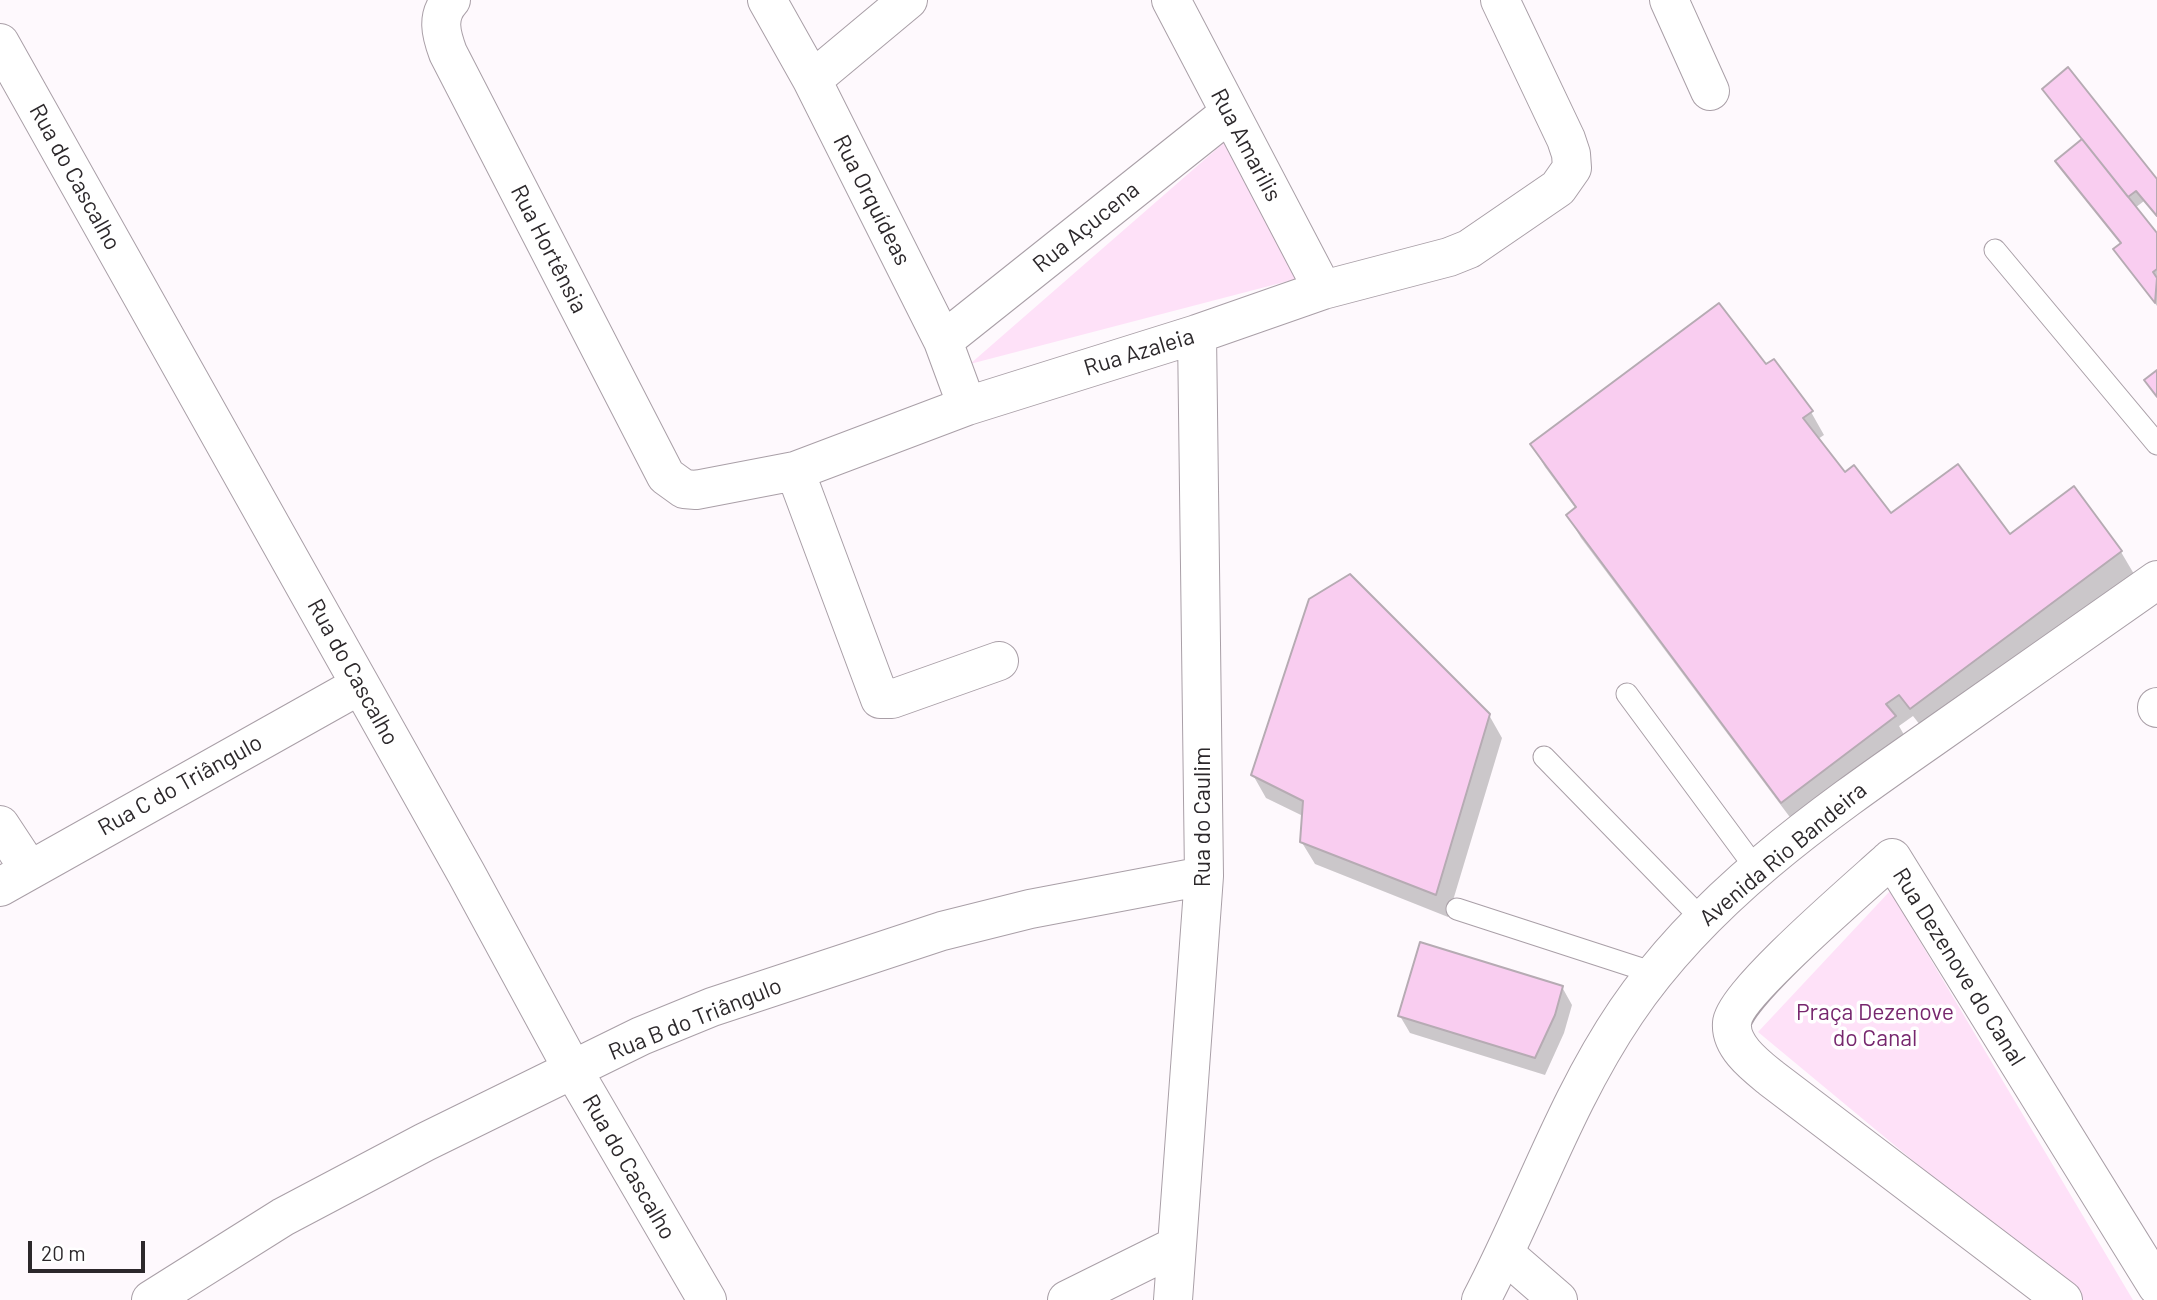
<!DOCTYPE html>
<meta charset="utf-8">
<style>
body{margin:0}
#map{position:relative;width:2157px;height:1300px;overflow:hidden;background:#fef9fd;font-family:Barlow,sans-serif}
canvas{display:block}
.scale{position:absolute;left:28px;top:1241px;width:117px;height:32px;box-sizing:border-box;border:4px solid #2c282b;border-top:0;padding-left:9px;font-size:21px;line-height:24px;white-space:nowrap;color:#2c282b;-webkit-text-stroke:5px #fff;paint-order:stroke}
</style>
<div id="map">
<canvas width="2157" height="1300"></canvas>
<div class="scale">20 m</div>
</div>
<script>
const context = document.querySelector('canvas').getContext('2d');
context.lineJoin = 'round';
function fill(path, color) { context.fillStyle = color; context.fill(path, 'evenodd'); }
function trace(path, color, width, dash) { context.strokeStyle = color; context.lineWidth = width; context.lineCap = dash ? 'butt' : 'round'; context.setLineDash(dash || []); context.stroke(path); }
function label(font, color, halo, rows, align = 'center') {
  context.font = font + ' Barlow,sans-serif'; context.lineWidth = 7; context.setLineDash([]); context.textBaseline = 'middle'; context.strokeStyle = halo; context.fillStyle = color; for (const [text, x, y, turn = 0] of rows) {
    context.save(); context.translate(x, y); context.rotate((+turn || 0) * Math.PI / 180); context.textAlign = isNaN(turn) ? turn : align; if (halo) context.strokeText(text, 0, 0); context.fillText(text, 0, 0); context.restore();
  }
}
const green = new Path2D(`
 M1227 140 1296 279 970 364Z
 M1890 891 2133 1300H2081L1758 1032Z`);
const shadow = new Path2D(`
 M2044 89 2157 181V217L2144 201 2135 208 2157 236V306L2115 250 2122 244 2064 173 2057 161 2083 140Z
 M1811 412 1824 435 1818 439 1844 475 1890 516 2121 552 2134 574 1924 730 1913 716 1899 726 1907 740 1795 824 1581 538 1568 516 1576 509 1545 467 1532 445Z
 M1489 715 1502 738 1448 917 1315 864 1301 841 1303 816 1266 798 1253 775Z
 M1562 987 1572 1005 1564 1033 1545 1075 1410 1033 1400 1016Z`);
const building = new Path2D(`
 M2068 67 2157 179V216L2136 191 2128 197 2042 89Z
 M2082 139 2157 233V269L2153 272 2157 278 2155 303 2113 249 2121 243 2055 161Z
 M1719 303 1766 364 1774 359 1813 411 1803 418 1845 472 1854 465 1891 513 1958 464 2010 534 2074 486 2122 551 1910 709 1899 695 1886 704 1896 716 1781 803 1566 515 1576 507 1530 444Z
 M2157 370V397L2144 380Z
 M1350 574 1490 714 1436 895 1300 842 1303 801 1251 775 1309 599Z
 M1420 942 1563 986 1555 1015 1535 1058 1398 1016Z`);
const lane = new Path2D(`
 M1995 250 2157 444
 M1627 694 1757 870
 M1544 757 1702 919
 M1457 909 1654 973`);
const street = new Path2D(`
 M451 0C436 16 441 34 448 53L666 476 684 489 696 490 795 471 967 406 1197 334 1323 290 1449 257 1469 249 1558 188 1572 168 1571 154 1566 139 1500 0
 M767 0 812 80 943 341 967 406
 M1171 0 1323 290
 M1669 0 1710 91
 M0 43 466 873 573 1070 707 1300
 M812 80 908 0
 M943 341 1228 114
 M795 471 880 699H892L999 661
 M2157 707V708
 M0 825 29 869
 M0 887 360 685
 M1505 1254 1558 1300
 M151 1300 283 1217 425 1142 641 1036 712 1007 942 931 1030 909 1204 876
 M1067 1300 1176 1246
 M1173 1300 1204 876 1197 334
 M2063 1300 1771 1078C1755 1065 1730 1046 1732 1023 1734 994 1865 883 1892 858L2157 1286`);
const secondary = new Path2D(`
 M1481 1300C1531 1205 1565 1102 1626 1012 1703 898 1820 816 1932 738 2007 685 2082 633 2157 580`);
const streetNames = [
 ["Rua Amarilis",1246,145,62],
 ["Rua do Cascalho",75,177,61],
 ["Rua Orquídeas",872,200,63],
 ["Rua Açucena",1086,227,-39],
 ["Rua Hortênsia",549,249,63],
 ["Rua Azaleia",1139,352,-17],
 ["Rua do Cascalho",353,672,61],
 ["Rua C do Triângulo",180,785,-29],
 ["Rua do Caulim",1202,817,-90],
 ["Avenida Rio Bandeira",1783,854,-40],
 ["Rua Dezenove do Canal",1959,967,58],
 ["Rua B do Triângulo",695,1019,-22],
 ["Rua do Cascalho",629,1167,60]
];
const parkNames = [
 ["Praça Dezenove",1875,1012],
 ["do Canal",1875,1038]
];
fill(green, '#fee1f8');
fill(shadow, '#0003');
fill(building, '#f9cdf0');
trace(building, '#b6abb3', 2);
trace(lane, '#a99fa7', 23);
trace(street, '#a99fa7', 40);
trace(secondary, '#a99fa7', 40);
trace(lane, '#fff', 21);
trace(street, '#fff', 38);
trace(secondary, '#fff', 38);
label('23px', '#2c282b', '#fff', streetNames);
label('23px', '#77276e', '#fff', parkNames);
</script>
